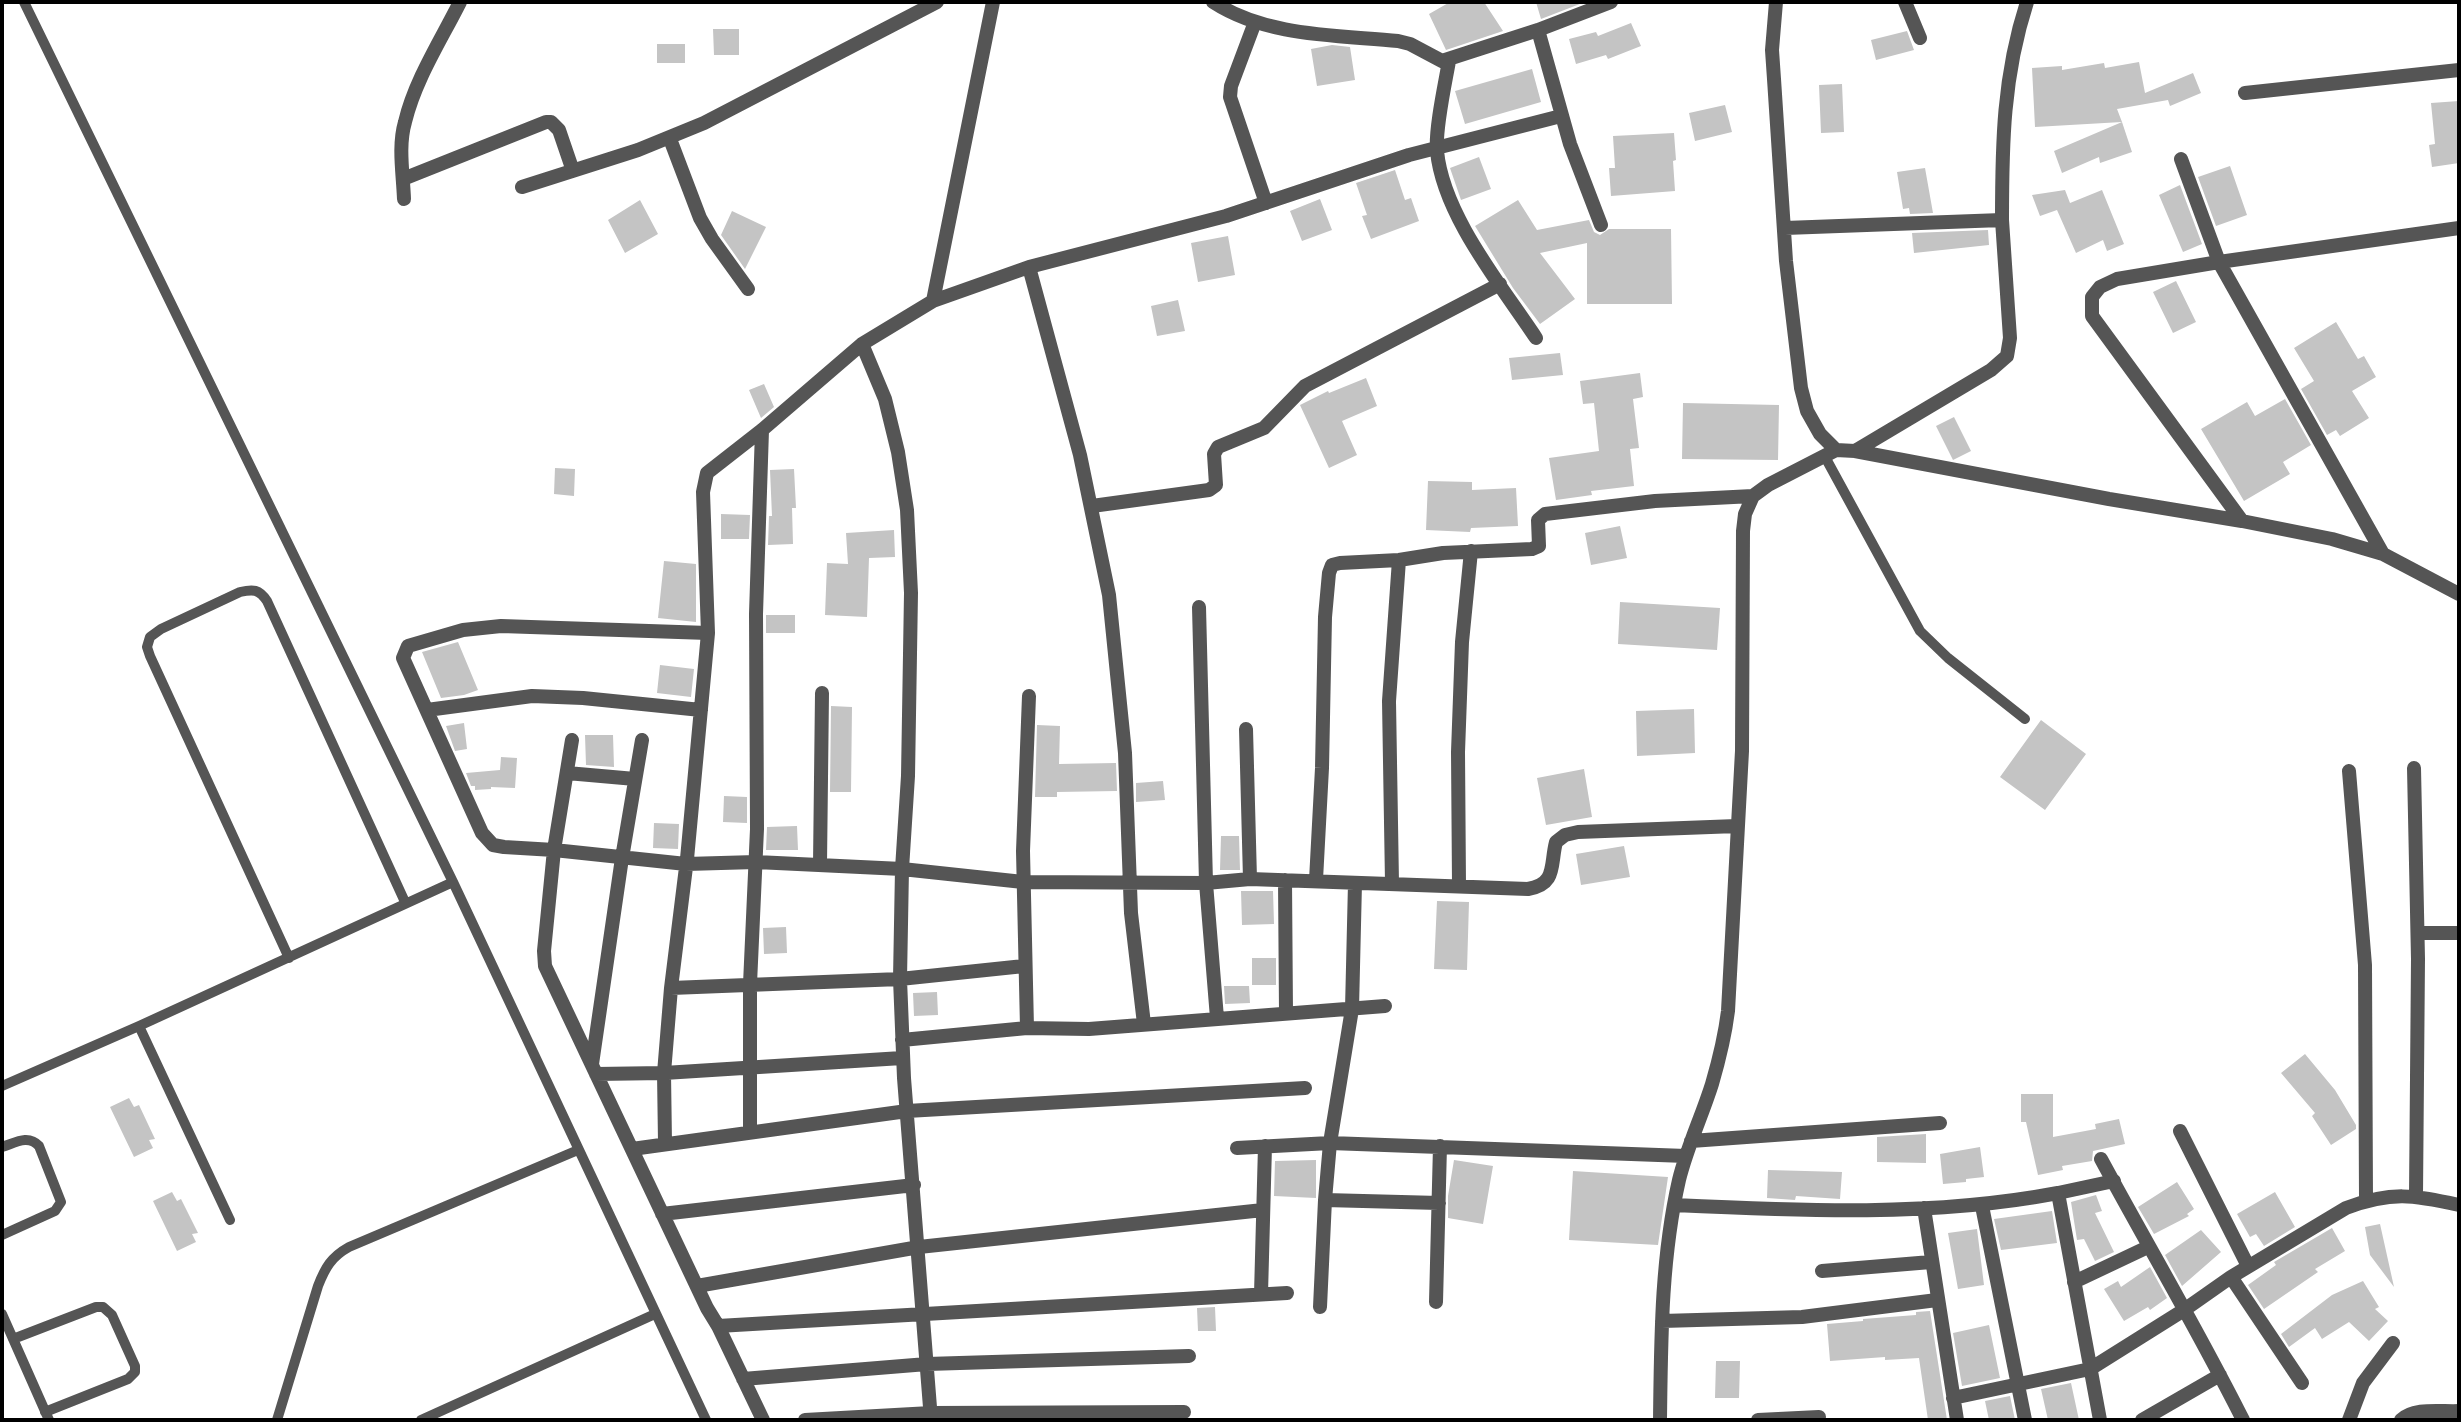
<!DOCTYPE html>
<style>
body{margin:0}
#map{position:relative;width:2461px;height:1422px;overflow:hidden;background:#fff;font-family:Poppins,sans-serif}
canvas{display:block}
.frame{position:absolute;inset:0;border:4px solid #000;pointer-events:none}
</style>
<div id="map">
<canvas width="2461" height="1422"></canvas>
<div class="frame"></div>
</div>
<script>
const context = document.querySelector('canvas').getContext('2d');
context.lineJoin = 'round';
function fill(path, color) { context.fillStyle = color; context.fill(path, 'evenodd'); }
function trace(path, color, width, dash) { context.strokeStyle = color; context.lineWidth = width; context.lineCap = dash ? 'butt' : 'round'; context.setLineDash(dash || []); context.stroke(path); }
const building = new Path2D(`
 M1450 2H1484L1503 31 1446 50 1429 14Z
 M1536 2H1585L1541 19Z
 M1631 23 1641 46 1608 59 1606 55 1576 64 1569 39 1596 32 1598 36Z
 M713 29H739V55H714Z
 M1907 31 1914 50 1876 60 1871 40Z
 M657 44H685V63H657Z
 M1332 45 1350 47 1355 80 1317 86 1311 49Z
 M2139 62 2145 93 2193 73 2201 93 2170 106 2168 100 2117 109 2122 122 2035 127 2032 68 2062 66V70L2104 63 2105 68Z
 M1532 69 1541 102 1465 124 1455 91Z
 M1842 84 1844 132 1821 133 1819 85Z
 M2459 101V163L2432 167 2429 145 2435 144 2431 103Z
 M1725 105 1732 132 1695 141 1689 113Z
 M2122 122 2132 152 2100 163 2099 157 2062 173 2054 151Z
 M1674 133 1676 160 1673 161 1675 191 1611 196 1609 168H1615L1613 136Z
 M1479 157 1491 189 1461 200 1450 168Z
 M2230 166 2247 215 2216 226 2198 177Z
 M1925 168 1933 213 1910 214 1909 208 1903 209 1897 172Z
 M1395 170 1405 200 1411 198 1419 221 1371 239 1362 216 1367 215 1356 183Z
 M2180 185 2202 244 2183 252 2159 195Z
 M2065 190 2070 203 2102 190 2124 244 2107 251 2103 240 2076 253 2057 210 2040 216 2032 195Z
 M1320 199 1332 230 1302 241 1290 211Z
 M640 200 658 234 625 253 608 220Z
 M1518 200 1537 230 1589 220 1594 232 1600 235 1609 229H1671L1672 304H1587V243L1540 253 1575 299 1540 324 1513 288 1475 226Z
 M732 211 766 227 745 269 721 235Z
 M1988 230 1989 245 1914 253 1912 233Z
 M1228 236 1235 275 1198 282 1191 243Z
 M2176 281 2196 322 2173 333 2153 292Z
 M1178 300 1185 331 1157 336 1151 306Z
 M2336 322 2358 359 2364 356 2376 377 2352 391 2369 418 2340 436 2336 430 2327 435 2301 389 2314 381 2294 348Z
 M1560 353 1563 375 1512 380 1509 358Z
 M1640 373 1643 397 1633 399 1639 448 1630 449 1634 486 1591 491 1592 495 1556 500 1549 458 1599 451 1594 403 1583 404 1580 381Z
 M1366 378 1377 406 1342 421 1357 455 1329 468 1300 405 1328 391 1329 393Z
 M764 384 774 407 761 418 749 390Z
 M2285 399 2311 445 2283 462 2290 474 2244 501 2201 429 2247 402 2255 416Z
 M1683 403 1779 405 1778 460 1682 459Z
 M1954 417 1971 451 1953 460 1936 426Z
 M555 468 575 469 574 496 554 494Z
 M794 469 796 508H792L793 544 768 545 769 516H772L770 470Z
 M1428 481 1472 482V490L1516 488 1518 526 1471 528 1470 532 1426 530Z
 M721 514 750 515 749 539H721Z
 M1620 526 1627 558 1591 565 1585 533Z
 M894 530 895 557 869 558 867 617 825 615 827 563 848 564 846 533Z
 M664 561 696 564V622L658 618Z
 M1620 602 1720 608 1717 650 1618 644Z
 M766 615H795V633H766Z
 M458 642 478 690 464 695 441 698 422 652Z
 M660 665 694 669 691 697 657 693Z
 M831 706 852 707 851 792H830Z
 M1694 709 1695 753 1637 756 1636 711Z
 M2041 720 2086 754 2045 810 2000 777Z
 M464 723 467 749 455 751 446 726Z
 M1037 725 1060 726 1059 764 1116 763 1117 791 1057 792V797H1035Z
 M585 735H613L614 767 586 765Z
 M501 757 517 758 515 788 491 787V789L475 790V786H471L466 773 500 770Z
 M1584 769 1592 817 1546 825 1537 778Z
 M1163 781 1165 800 1136 802V783Z
 M724 796 747 797V823L723 822Z
 M654 823 679 824 678 849 653 848Z
 M797 826 798 850H766L767 827Z
 M1221 836H1239L1240 870H1220Z
 M1624 846 1630 877 1581 885 1576 854Z
 M1241 891H1273L1274 924 1242 925Z
 M1437 901 1469 902 1467 970 1434 969Z
 M786 927 787 953 764 954 763 928Z
 M1252 958H1276V985H1252Z
 M1224 986H1249L1250 1003 1225 1004Z
 M937 992 938 1015 914 1016 913 993Z
 M2305 1054 2335 1090 2356 1125V1129L2331 1145 2312 1116 2315 1113 2281 1073Z
 M2021 1094H2053V1137L2096 1129 2095 1124 2119 1119 2125 1144 2093 1151 2092 1161 2062 1166 2063 1170 2038 1175 2026 1122H2021Z
 M129 1098 134 1107 139 1105 155 1139 149 1140 153 1148 134 1157 110 1107Z
 M1926 1134V1163L1877 1162V1137Z
 M1980 1147 1984 1177 1966 1179V1182L1943 1184 1940 1154Z
 M1316 1160V1198L1274 1196 1275 1161Z
 M1454 1160 1493 1166 1483 1224 1448 1218V1196Z
 M1768 1170 1842 1172 1840 1199 1796 1196 1795 1200 1767 1198Z
 M1573 1171 1668 1177 1658 1245 1569 1240Z
 M2177 1182 2194 1209 2187 1214 2189 1216 2154 1234 2138 1207Z
 M172 1192 177 1201 181 1199 198 1233 192 1234 196 1242 177 1251 153 1201Z
 M2275 1192 2295 1227 2264 1246 2256 1234 2250 1237 2237 1214Z
 M2096 1195 2102 1211 2095 1213 2114 1252 2095 1261 2084 1239 2077 1240 2071 1202Z
 M2052 1211 2057 1243 2001 1250 1994 1219Z
 M2380 1224 2394 1287 2370 1255 2365 1227Z
 M2332 1228 2345 1251 2315 1269 2318 1272 2264 1309 2248 1285 2276 1265 2274 1262Z
 M1977 1229 1984 1285 1958 1289 1948 1233Z
 M2201 1230 2221 1252 2182 1286 2165 1255Z
 M2150 1267 2167 1298 2150 1310 2148 1307 2124 1321 2104 1289 2118 1281 2121 1287Z
 M2363 1281 2379 1307 2375 1309 2388 1321 2369 1341 2349 1322 2322 1339 2315 1328 2289 1347 2281 1334 2332 1295Z
 M1215 1307 1216 1331H1198L1197 1308Z
 M1930 1311 1947 1420H1928L1919 1358 1885 1360V1357L1830 1361 1827 1324 1863 1321V1319L1916 1315V1312Z
 M1989 1325 2000 1378 1962 1386 1953 1333Z
 M1716 1361H1740L1739 1398H1715Z
 M2071 1383 2079 1420H2048L2041 1389Z
 M2010 1396 2015 1420H1989L1985 1401Z`);
const service = new Path2D(`
 M24 2 453 882 706 1420
 M1824 455 1920 631 1948 658 2025 719
 M289 958 150 656 147 647 150 637 161 629 240 592C253 589 259 589 267 601L405 902
 M139 1026 230 1220
 M2 1086 139 1026 453 882
 M2 1147C15 1143 28 1134 39 1146L61 1202 55 1211 2 1235
 M2 1314 49 1420
 M13 1339 96 1307H103L112 1315 135 1366V1372L128 1379 45 1412
 M277 1420 318 1286C325 1268 331 1257 349 1247L578 1150
 M421 1420 655 1314`);
const minor = new Path2D(`
 M1213 2C1267 37 1335 35 1398 41L1410 44 1442 61 1538 30 1611 2
 M1776 2 1772 50 1774 79 1786 261 1801 388 1807 411 1820 434 1836 450
 M1905 2 1920 38
 M1255 22 1231 86 1230 97 1266 203
 M1538 30 1570 144 1601 225
 M1449 61C1445 84 1435 129 1437 151 1443 215 1501 285 1536 338
 M2245 93 2459 70
 M670 139 700 218 712 239 748 289
 M2181 159 2219 262 2383 554
 M403 179 546 122H551L559 130 573 171
 M522 187 638 150 704 123 937 2
 M404 199C403 173 398 146 405 122 415 80 441 40 460 2
 M1785 228 2002 220C2002 144 2003 76 2027 2
 M1029 267 1080 455 1109 595 1125 753 1131 913 1144 1024
 M933 301 993 2
 M862 344 885 399 898 452 907 510 911 593 908 776 902 869 900 979 904 1078 931 1420
 M1855 451 1991 370 2007 356 2010 338 2002 220
 M1092 506 1209 490 1216 485 1214 454 1218 447 1264 428 1305 386 1500 284
 M2242 521 2092 316V297L2100 287 2117 279 2219 262 2459 228
 M1199 607 1206 883 1217 1018
 M708 633 501 626 463 630 408 646 403 658 482 833 493 845 504 847 554 850 686 864 756 862 902 869 1023 882 1206 883 1250 879 1528 889C1557 884 1550 865 1556 842L1565 835 1578 832 1737 826
 M427 710 532 696 583 698 701 710
 M1246 729 1250 879
 M572 740 554 850 544 951 545 966 707 1308 718 1326 1287 1293
 M2414 768 2418 959 2416 1195
 M2349 771 2365 965 2366 1200
 M567 773 635 779
 M820 864 822 693
 M1285 880 1286 1013
 M1316 880 1322 768 1325 617 1329 573 1332 565 1340 563 1399 560 1443 553 1532 549 1539 546 1538 520 1545 514 1655 501 1753 496
 M1392 883 1389 701 1399 560
 M1459 885 1458 752 1462 642 1471 551
 M2418 933H2459
 M671 988 900 979 1024 966
 M1027 1028 1023 851 1029 696
 M902 1040 1027 1028 1089 1029 1385 1006
 M592 1064 622 858 642 740
 M596 1074 664 1073 902 1058
 M2180 1131 2248 1266
 M750 1132V984L757 829 756 614 762 430
 M1691 1141 1940 1123
 M665 1143 664 1073 671 988 687 859 708 633 703 492 707 473 762 430 862 344 933 301 1029 267 1226 216 1409 155 1561 116
 M1237 1148 1330 1143 1686 1156
 M632 1149 907 1111 1305 1088
 M2101 1159C2148 1246 2199 1332 2243 1420
 M1325 1200 1439 1203
 M1674 1205C1802 1211 1932 1217 2058 1193
 M1982 1206 2025 1420
 M1924 1208 1957 1420
 M662 1214 914 1185
 M1822 1271 1931 1262
 M2231 1277 2302 1383
 M2074 1282 2148 1247
 M697 1286 919 1247 1263 1210
 M1261 1294 1265 1146
 M1436 1302 1440 1146
 M1320 1307 1325 1200 1330 1143 1352 1009 1355 883
 M1662 1321 1802 1317 1937 1300
 M718 1326 763 1420
 M743 1379 927 1364 1189 1356
 M1953 1398 2090 1369 2184 1310 2231 1277 2346 1208C2392 1191 2413 1195 2459 1205
 M805 1420 931 1413 1184 1412
 M1660 1420C1661 1340 1661 1259 1679 1180 1687 1147 1702 1116 1712 1084 1719 1060 1725 1035 1728 1011L1742 751 1743 531 1745 514 1753 496 1768 485 1836 450 1855 451 2109 499 2242 521 2332 539 2383 554 2459 594
 M1758 1420 1819 1417
 M2100 1420 2058 1193 2114 1181
 M2142 1420 2220 1375
 M2349 1420 2363 1383 2393 1343
 M2401 1420C2414 1407 2441 1412 2459 1411`);
fill(building, '#c4c4c4');
trace(service, '#555', 10);
trace(minor, '#555', 14);
</script>
